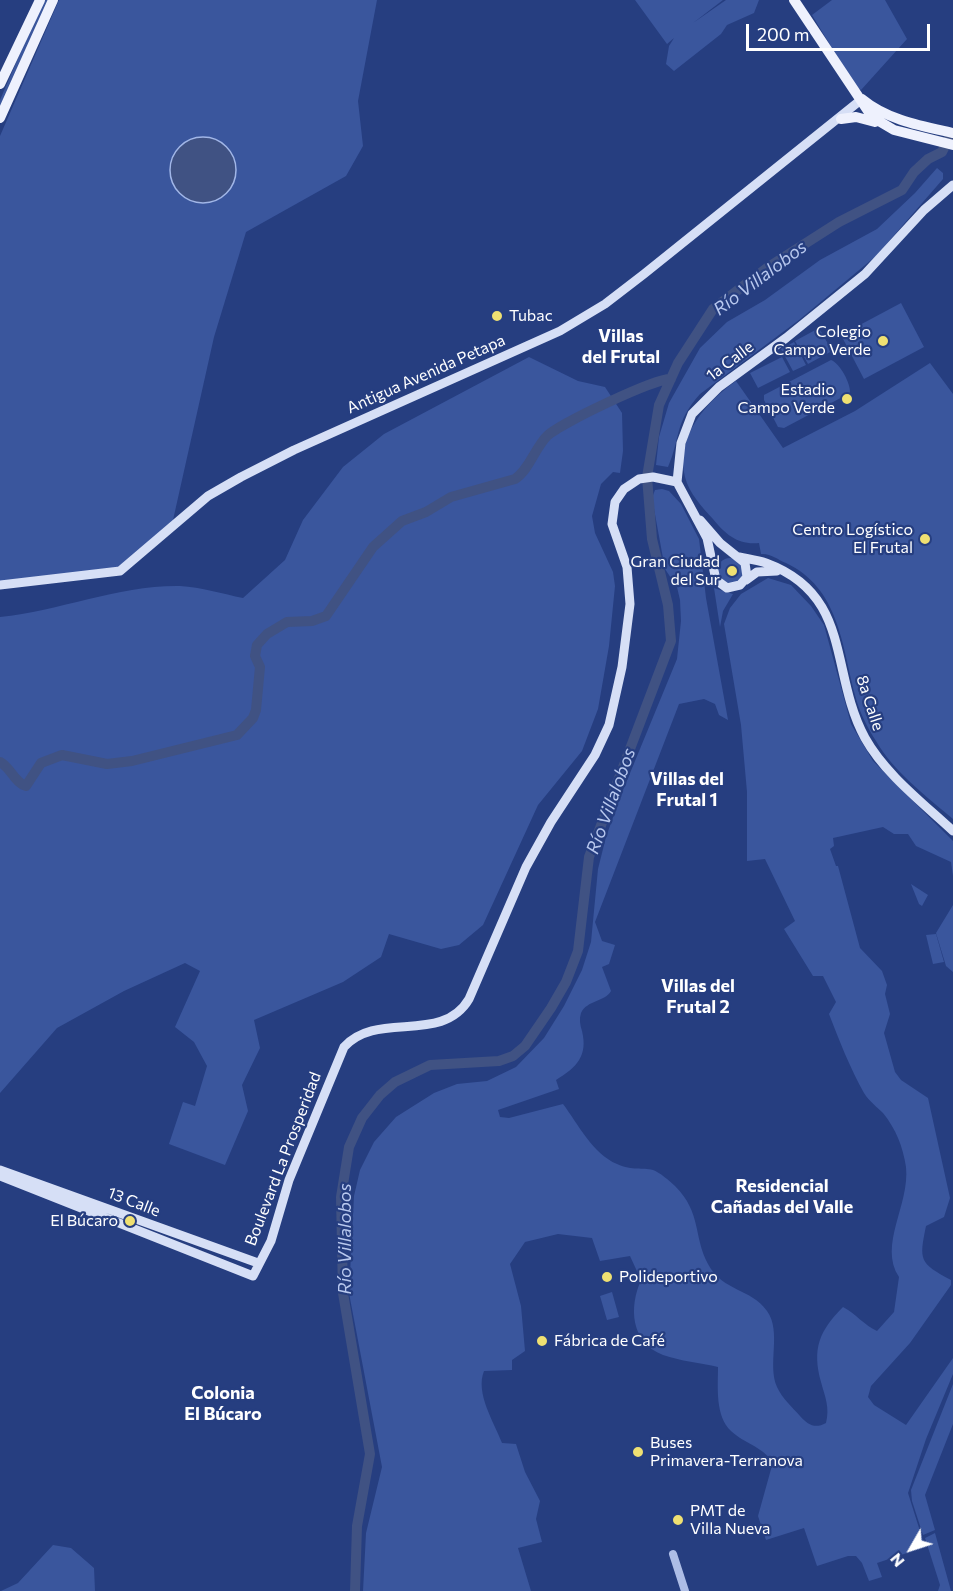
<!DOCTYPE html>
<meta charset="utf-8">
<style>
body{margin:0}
#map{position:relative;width:953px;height:1591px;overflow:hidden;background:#263e80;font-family:Commissioner,sans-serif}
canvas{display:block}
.north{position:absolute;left:881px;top:1519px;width:60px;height:60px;-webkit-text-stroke:4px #263e80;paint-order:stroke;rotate:231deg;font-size:16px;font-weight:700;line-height:24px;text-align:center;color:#fff}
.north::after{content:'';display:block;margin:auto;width:21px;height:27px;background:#fff;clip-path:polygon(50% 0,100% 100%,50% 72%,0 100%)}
.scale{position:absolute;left:746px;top:24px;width:184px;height:27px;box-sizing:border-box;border:3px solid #fff;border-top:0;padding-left:8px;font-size:18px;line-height:21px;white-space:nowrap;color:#fff;-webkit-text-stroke:4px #263e80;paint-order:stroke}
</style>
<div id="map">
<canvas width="953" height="1591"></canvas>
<div class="north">N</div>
<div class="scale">200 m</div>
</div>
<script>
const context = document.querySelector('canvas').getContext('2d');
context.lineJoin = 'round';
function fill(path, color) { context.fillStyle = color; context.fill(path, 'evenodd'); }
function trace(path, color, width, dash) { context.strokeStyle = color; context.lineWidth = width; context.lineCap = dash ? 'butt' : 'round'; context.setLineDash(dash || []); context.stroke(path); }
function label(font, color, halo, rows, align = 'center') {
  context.font = font + ' Commissioner,sans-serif'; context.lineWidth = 4.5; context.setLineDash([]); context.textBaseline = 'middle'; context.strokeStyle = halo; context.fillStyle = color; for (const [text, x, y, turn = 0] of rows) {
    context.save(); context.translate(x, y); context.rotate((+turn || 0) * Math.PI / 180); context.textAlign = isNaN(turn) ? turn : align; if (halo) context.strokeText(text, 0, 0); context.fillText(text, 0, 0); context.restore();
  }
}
const green = new Path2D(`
 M43 0H50L0 111V100Z
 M59 0H377L358 101 363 146 346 176 246 232 214 337 171 529 114 571 0 585V136Z
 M635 0H723L693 23 726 0H759L754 13 727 25 721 34 674 71 666 64 669 46 674 38 667 44Z
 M832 0H885L907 39 861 90 855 86 812 15Z
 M937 168 943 173V179L876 256 799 320 700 394C674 423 681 437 668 467L656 465 659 437 669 403 700 348 727 322 765 300 820 260 877 229 915 193Z
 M901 303 924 347 864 379 841 335Z
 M819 328 832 351 808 364 795 341Z
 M794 342 806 365 793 371 781 349Z
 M529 357 578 381 605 387 622 413 623 451 620 473 613 472 601 484 592 516 595 533 613 572 615 586 609 646 598 709 582 751 538 805 483 925 459 945 441 949 389 934 381 957 343 982 254 1020 260 1048 242 1085 248 1111 225 1165 169 1144 183 1102 195 1106 207 1066 194 1042 175 1027 200 971 185 963 124 991 57 1028 0 1093V617C60 611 119 585 180 586 201 587 223 594 243 598L285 560 303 520 343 467 384 434Z
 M782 357 790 372 758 388 750 373Z
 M831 360C840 363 851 384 850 393L784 428 778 427 764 400V395Z
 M930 363 953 394V819C927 797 893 771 876 741 867 727 859 711 855 695 842 645 839 588 786 563 777 559 770 553 761 554L759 543C738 545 726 535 713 519 702 507 689 493 685 477 675 437 706 402 736 381L783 448 855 411Z
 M662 489 669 491 681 504 699 539 706 598 728 720 719 715 715 704 704 699 679 704 595 922 602 941 615 945 609 964 602 967 611 991C605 1002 587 1000 581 1013 579 1019 580 1025 582 1031 588 1056 577 1067 556 1080L559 1089 498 1110 500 1117 509 1118 563 1104C578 1124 593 1154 617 1164 633 1171 642 1167 653 1170 659 1172 670 1181 675 1186 702 1213 693 1236 708 1264 723 1292 751 1288 767 1311 782 1332 767 1364 777 1387 782 1398 792 1407 800 1416 808 1425 815 1429 826 1423 830 1407 825 1397 821 1382 812 1349 819 1331 843 1307 856 1314 864 1325 877 1331L894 1312 899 1277C878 1245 910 1205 906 1167 903 1147 896 1129 883 1113 877 1107 869 1101 864 1093 850 1068 839 1040 829 1014L836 1002 823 976H813L784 929 795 921 765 859 747 861V792L741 725 724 624 730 608 741 594 768 578 791 585 811 606 824 625 851 724 873 761 953 841V876L951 862 916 846 908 834H894L883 827 833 838 834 846 830 849 836 866H838L860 948 882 971 887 985 885 994 890 1014 884 1033 895 1072 901 1080 928 1098 950 1198 944 1217 926 1226C919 1260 919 1263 951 1280V1285L910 1343 871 1386 868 1397 874 1405 906 1425 953 1358V1374L926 1439 908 1493 925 1547 877 1563 882 1577 869 1581 862 1563 856 1556H848L817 1566 804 1528 766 1540 758 1516 773 1462C760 1445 745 1444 731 1431 715 1416 718 1387 718 1367 701 1363 680 1361 663 1355 630 1342 629 1307 641 1280L630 1256 600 1261 592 1238 558 1234 525 1242 510 1264 521 1306 525 1351 512 1360V1370L484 1371C475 1393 494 1422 502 1443L516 1444 525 1472 540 1501 536 1519 542 1542 518 1548 531 1591H363L366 1533 382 1467 349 1293 354 1196 360 1170 374 1142 396 1117 434 1093 457 1084 487 1081 516 1067 544 1038 564 1006 582 970 591 942 598 869 606 837 621 795 677 659 681 621 680 600 677 587 665 569 652 498 655 490Z
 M717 571a13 13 0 1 1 26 0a13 13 0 1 1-26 0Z
 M714 588 733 594 723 611 720 627Z
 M911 884 928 895 922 906 919 904Z
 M953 905V972L946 966 936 933Z
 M936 934 944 962 933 964 926 935Z
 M612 1292 619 1317 607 1320 600 1296Z
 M953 1384V1424L925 1495 935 1530 923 1535 912 1501 911 1490Z
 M935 1533 951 1591H938L940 1585 925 1538Z
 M53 1545 71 1548 94 1568 95 1591H1L18 1583Z`);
const water = new Path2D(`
 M170 170a33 33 0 1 1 66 0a33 33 0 1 1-66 0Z`);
const river = new Path2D(`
 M0 762C11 768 15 783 26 786L41 763 62 755 107 764 132 761 237 735 253 718 256 710 260 667 255 656 257 645 267 634 287 622 312 621 326 616 373 547 402 521 426 512 451 497 515 479C529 470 535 448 547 436 559 424 657 377 671 379
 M355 1591 357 1526 370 1454 343 1293 341 1197 349 1147 362 1118 380 1095 395 1082 430 1065 499 1061 513 1056 525 1046 551 1008 566 982 578 951 589 857 671 641 668 605 652 539 647 477 659 405 678 363 713 309 767 268 839 222 902 190 914 172 928 159 942 152 950 136`);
const tertiary = new Path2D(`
 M673 1554 685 1591`);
const secondary = new Path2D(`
 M700 520 720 543 745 563 747 577 740 585 727 588 716 580 707 538 677 482 681 443 692 414 719 387 786 338 865 274 924 210 953 185
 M739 557C748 559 757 560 766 563 853 595 829 672 865 738 885 774 923 803 953 831
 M746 580 757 572 777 571
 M0 585 120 571 208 496 241 477 294 450 560 331 605 304 644 274 862 99
 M0 1170 258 1263
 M0 1176 253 1276 271 1241 289 1180 344 1047C377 1010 442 1045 469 999L526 867 551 822 595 755 609 725 622 667 630 604 627 567 612 524 615 502 624 489 639 479 653 477 677 482`);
const primary = new Path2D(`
 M794 0 872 117 894 130 953 145
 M0 84 40 0
 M862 99C887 120 922 126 953 133
 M0 118 53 0
 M841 119 856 117 875 122`);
const markers = [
 [497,316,6,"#efe072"],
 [883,341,6,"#efe072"],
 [847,399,6,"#efe072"],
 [925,539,6,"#efe072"],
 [732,571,6,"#efe072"],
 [130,1221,6,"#efe072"],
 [607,1277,6,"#efe072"],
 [542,1341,6,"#efe072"],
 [638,1452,6,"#efe072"],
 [678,1520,6,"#efe072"]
];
const poiNames = [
 ["Tubac",509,316],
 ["Colegio",871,332,"right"],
 ["Campo Verde",871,350,"right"],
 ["Estadio",835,390,"right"],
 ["Campo Verde",835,408,"right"],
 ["Centro Logístico",913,530,"right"],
 ["El Frutal",913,548,"right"],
 ["Gran Ciudad",720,562,"right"],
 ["del Sur",720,580,"right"],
 ["El Búcaro",118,1221,"right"],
 ["Polideportivo",619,1277],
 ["Fábrica de Café",554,1341],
 ["Buses",650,1443],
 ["Primavera-Terranova",650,1461],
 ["PMT de",690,1511],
 ["Villa Nueva",690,1529]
];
const streetNames = [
 ["1a Calle",730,361,-37],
 ["Antigua Avenida Petapa",426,374,-24],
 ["8a Calle",870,703,72],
 ["Boulevard La Prosperidad",283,1159,-69],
 ["13 Calle",134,1202,21]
];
const waterNames = [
 ["Río Villalobos",760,278,-37],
 ["Río Villalobos",611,801,-70],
 ["Río Villalobos",345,1239,-90]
];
const neighbourhoodNames = [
 ["Villas",621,336],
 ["del Frutal",621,357],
 ["Villas del",687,779],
 ["Frutal 1",687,800],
 ["Villas del",698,986],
 ["Frutal 2",698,1007],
 ["Residencial",782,1186],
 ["Cañadas del Valle",782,1207],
 ["Colonia",223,1393],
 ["El Búcaro",223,1414]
];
fill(green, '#3a569d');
fill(water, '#405283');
trace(water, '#a1b6e7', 1.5);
trace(river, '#405283', 10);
trace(tertiary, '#adbde6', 8);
trace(secondary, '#d6dff6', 9);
trace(primary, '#eef1fd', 10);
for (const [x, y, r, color] of markers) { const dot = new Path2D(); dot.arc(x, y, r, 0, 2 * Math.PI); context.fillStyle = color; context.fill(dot); trace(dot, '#263e80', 2); }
label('16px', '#fff', '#263e80', poiNames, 'left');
label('16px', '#fff', '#263e80', streetNames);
label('italic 18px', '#b8c8ee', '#263e80', waterNames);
label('bold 18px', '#fff', '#263e80', neighbourhoodNames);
</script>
